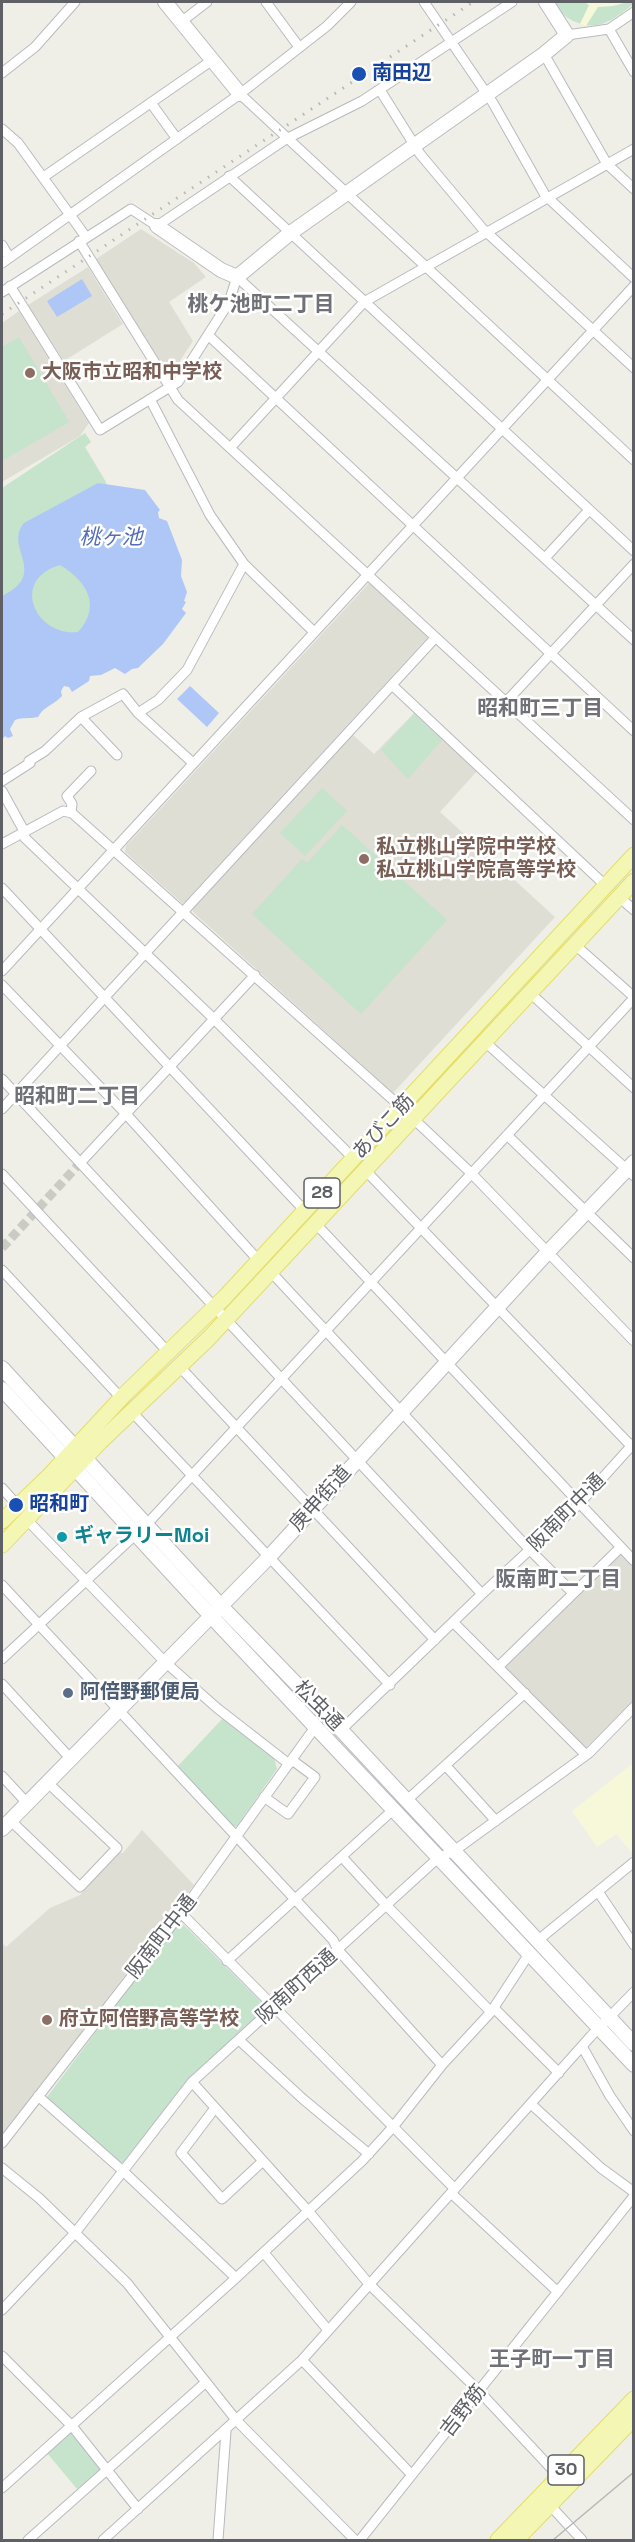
<!DOCTYPE html>
<meta charset="utf-8">
<style>
body{margin:0}
#map{position:relative;width:635px;height:2542px;overflow:hidden;background:#efefe7;font-family:"Space Grotesk",sans-serif}
canvas{display:block}
.frame{position:absolute;inset:0;border:3px solid #5e6065;pointer-events:none}
</style>
<div id="map">
<canvas width="635" height="2542"></canvas>
<div class="frame"></div>
</div>
<script>
const context = document.querySelector('canvas').getContext('2d');
context.lineJoin = 'round';
function fill(path, color) { context.fillStyle = color; context.fill(path, 'evenodd'); }
function trace(path, color, width, dash) { context.strokeStyle = color; context.lineWidth = width; context.lineCap = dash ? 'butt' : 'round'; context.setLineDash(dash || []); context.stroke(path); }
function label(font, color, halo, rows, align = 'center') {
  context.font = font + ' "Space Grotesk","Noto Sans JP",sans-serif'; context.lineWidth = 5; context.setLineDash([]); context.textBaseline = 'middle'; context.strokeStyle = halo; context.fillStyle = color; for (const [text, x, y, turn = 0] of rows) {
    context.save(); context.translate(x, y); context.rotate((+turn || 0) * Math.PI / 180); context.textAlign = isNaN(turn) ? turn : align; if (halo) context.strokeText(text, 0, 0); context.fillText(text, 0, 0); context.restore();
  }
}
const education = new Path2D(`
 M141 229 194 263 206 277 169 302 193 341 168 379 96 259Z
 M88 267 123 324 64 361 28 305Z
 M19 311 89 423 80 436 2 482V323Z
 M370 582 429 636 183 904 125 852 126 846Z
 M415 712 478 770 440 812 555 917 393 1093 193 912V907L352 734 374 754Z
 M619 1553 633 1568V1701L586 1748 504 1666Z
 M142 1830 194 1885 2 2136V1943L6 1947 50 1908 80 1895 118 1852 123 1853Z`);
const green = new Path2D(`
 M552 2H633L634 4C613 19 599 33 573 21 564 16 557 11 552 2Z
 M19 337 69 422 2 461V347Z
 M85 433 91 442 85 447 106 482 110 514 96 638 2 650V488Z
 M414 714 442 740 408 779 381 750Z
 M322 788 347 811 305 856 280 833Z
 M342 825 447 920 361 1014 252 914 302 859 307 863Z
 M224 1717 274 1757 277 1769 237 1826 233 1827 177 1767Z
 M182 1923 264 2005V2010L190 2077 124 2162 118 2163 47 2102V2097L177 1924Z
 M72 2432 103 2468 77 2489 47 2453Z`);
const sand = new Path2D(`
 M584 2H628L613 6 598 7 586 26 580 24 589 5Z
 M633 1763V1854L616 1834 597 1847 572 1811Z`);
const water = new Path2D(`
 M82 279 92 296 57 317 47 301Z
 M98 483 145 490 160 510 158 512 159 518 167 521 182 560 181 576 187 592 184 601 186 602 182 609 186 613 163 644 138 668 132 669 125 674 115 668 101 675 90 676 89 681 72 692 69 687 64 686 61 691 62 696C54 705 44 706 38 717 29 719 23 717 15 720L10 729 13 736 8 738 5 736 2 740V596C50 573 3 548 24 523ZM60 565C87 581 102 606 78 632 36 637 9 580 60 565Z
 M190 686 219 713 207 727 177 699Z`);
const streetTunnel = new Path2D(`
 M2 1248 80 1163`);
const street = new Path2D(`
 M266 2 299 47
 M424 2 493 103 545 195 634 278
 M181 22 207 2
 M609 29 634 72
 M567 35 609 29 634 12
 M544 54 607 164 634 189
 M2 73 35 47 75 2
 M380 90 420 154 482 228 634 368
 M240 94 634 460
 M151 103 177 139
 M2 129 18 143 86 237
 M45 176 211 61
 M229 176 634 551
 M79 241 178 400 634 820
 M2 245 9 257
 M2 263 240 94 327 26 351 2
 M10 286 100 430 178 382 229 302 237 277 634 640
 M2 292 131 209 157 226 286 139 362 101 512 2
 M208 335 634 731
 M150 399 210 515 244 564 314 632
 M230 448 364 302 634 149
 M545 558 589 510
 M392 685 606 886
 M505 703 634 564
 M138 713 158 700 187 670 244 564
 M81 717 117 755
 M2 781 30 763 29 761 45 751 81 717 123 694 138 713 193 763
 M2 791 24 831 25 838 214 1019 354 1159
 M71 812 72 804 67 796 91 771
 M2 844 63 811 72 813 402 1108 471 1173 634 1341
 M2 888 305 1211
 M619 897 634 910
 M573 943 634 997
 M2 971 634 286
 M2 985 126 1114 259 1261
 M529 992 634 1088
 M484 1041 634 1176
 M2 1079 482 1594
 M2 1109 435 638
 M507 1135 634 1258
 M80 1163 255 975
 M365 1170 634 1449
 M2 1174 169 1353
 M316 1224 634 1561
 M2 1270 122 1399
 M271 1272 530 1550 573 1593
 M180 1367 435 1640
 M132 1412 390 1685
 M2 1488 18 1506
 M27 1520 165 1662 217 1708 289 1764
 M147 1524 634 998
 M2 1585 333 1940 338 1950 442 2065
 M453 1622 586 1755
 M2 1659 135 1535
 M499 1666 620 1548
 M2 1684 70 1758
 M341 1730 482 1594 579 1504 634 1443
 M446 1766 496 1821
 M2 1776 27 1803
 M264 1797 288 1814 315 1777 292 1760
 M406 1801 525 1693
 M10 1820 80 1887 117 1848 47 1782
 M342 1857 387 1906 491 2012
 M599 1893 634 1945
 M181 1913 455 2189
 M537 1941 634 1862
 M227 1961 394 1809
 M494 2008 559 2073
 M239 2040 303 2099 369 2154
 M583 2048 610 2096 634 2131
 M192 2082 309 2212 369 2284 479 2391 562 2480
 M38 2096 123 2171 236 2278
 M531 2104 601 2168 634 2192
 M215 2108 181 2153 222 2199 263 2161
 M2 2143 181 1913 316 1726
 M2 2168 39 2198 127 2283 237 2421 355 2540
 M451 2193 558 2292
 M264 2253 328 2330
 M2 2310 75 2233 192 2082 438 1858 454 1851 589 1753 634 1707
 M2 2356 72 2426 138 2509
 M302 2360 412 2475
 M2 2488 236 2278 362 2161 393 2127 442 2065 491 2012 529 1954
 M547 2502 582 2540
 M28 2540 206 2382
 M103 2540 302 2360 591 2036 634 1992
 M218 2540 226 2431
 M360 2540 634 2196`);
const secondary = new Path2D(`
 M165 2 240 94
 M157 226 221 270 237 277 289 234 544 54 567 35 546 2
 M2 1368 221 1606 341 1730 634 2044
 M2 1389 211 1616 634 2065
 M2 1829 269 1557 547 1253 634 1162`);
const primary = new Path2D(`
 M2 1521 48 1477 125 1394 225 1297 634 855
 M2 1545 101 1441 209 1338 634 881
 M498 2540 634 2399
 M516 2540 634 2418`);
const tram = new Path2D(`
 M553 2540 634 2472`);
const rail = new Path2D(`
 M2 314 473 2`);
const markers = [
 [359,74,8,"#1a4fb4"],
 [30,373,6,"#8d6e63"],
 [364,859,6,"#8d6e63"],
 [16,1505,8,"#1a4fb4"],
 [62,1537,6,"#0f9aa8"],
 [68,1693,6,"#5c6f8a"],
 [47,2020,6,"#8d6e63"]
];
const shields = [
 [322,1193,36],
 [566,2470,36]
];
const shieldNames = [
 ["28",322,1193],
 ["30",566,2470]
];
const transitNames = [
 ["南田辺",372,74],
 ["昭和町",29,1505]
];
const educationNames = [
 ["大阪市立昭和中学校",42,373],
 ["私立桃山学院中学校",376,848],
 ["私立桃山学院高等学校",376,871],
 ["府立阿倍野高等学校",59,2020]
];
const streetNames = [
 ["あびこ筋",384,1127,-47],
 ["庚申街道",321,1499,-48],
 ["阪南町中通",567,1513,-45],
 ["松虫通",318,1706,46],
 ["阪南町中通",162,1937,-52],
 ["阪南町西通",297,1987,-42],
 ["吉野筋",464,2411,-52]
];
const cultureNames = [
 ["ギャラリーMoi",74,1537]
];
const serviceNames = [
 ["阿倍野郵便局",80,1693]
];
const neighbourhoodNames = [
 ["桃ケ池町二丁目",261,305],
 ["昭和町三丁目",540,709],
 ["昭和町二丁目",77,1097],
 ["阪南町二丁目",558,1580],
 ["王子町一丁目",552,2360]
];
const waterNames = [
 ["桃ヶ池",111,538]
];
fill(education, '#deded5');
fill(green, '#c6e3cc');
fill(sand, '#f7f7d9');
fill(water, '#aec7f7');
trace(streetTunnel, '#cbcbc6', 9, [9, 4.5]);
trace(street, '#b8babf', 11);
trace(secondary, '#babbc0', 16);
trace(primary, '#e4dd6a', 17);
trace(street, '#fff', 9);
trace(secondary, '#fff', 14);
trace(primary, '#f3f7b3', 15);
trace(tram, '#b6b7b7', 1.5);
trace(rail, '#b6b7b7', 3, [1.5, 8]);
for (const [x, y, r, color] of markers) { const dot = new Path2D(); dot.arc(x, y, r, 0, 2 * Math.PI); context.fillStyle = color; context.fill(dot); trace(dot, '#fff', 2); }
for (const [x, y, w] of shields) { const box = new Path2D(); box.roundRect(x - w / 2, y - 15, w, 30, 4.5); context.fillStyle = '#fff'; context.fill(box); trace(box, '#5e6065', 1.5); }
label('bold 18px', '#5e6065', null, shieldNames);
label('bold 20px', '#164399', '#fff', transitNames, 'left');
label('bold 20px', '#785e54', '#fff', educationNames, 'left');
label('20px', '#5e6065', '#fff', streetNames);
label('bold 20px', '#0d838f', '#fff', cultureNames, 'left');
label('bold 20px', '#4e5e75', '#fff', serviceNames, 'left');
label('bold 21px', '#6f7177', '#fff', neighbourhoodNames);
label('italic 21px', '#536db8', '#fff', waterNames);
</script>
